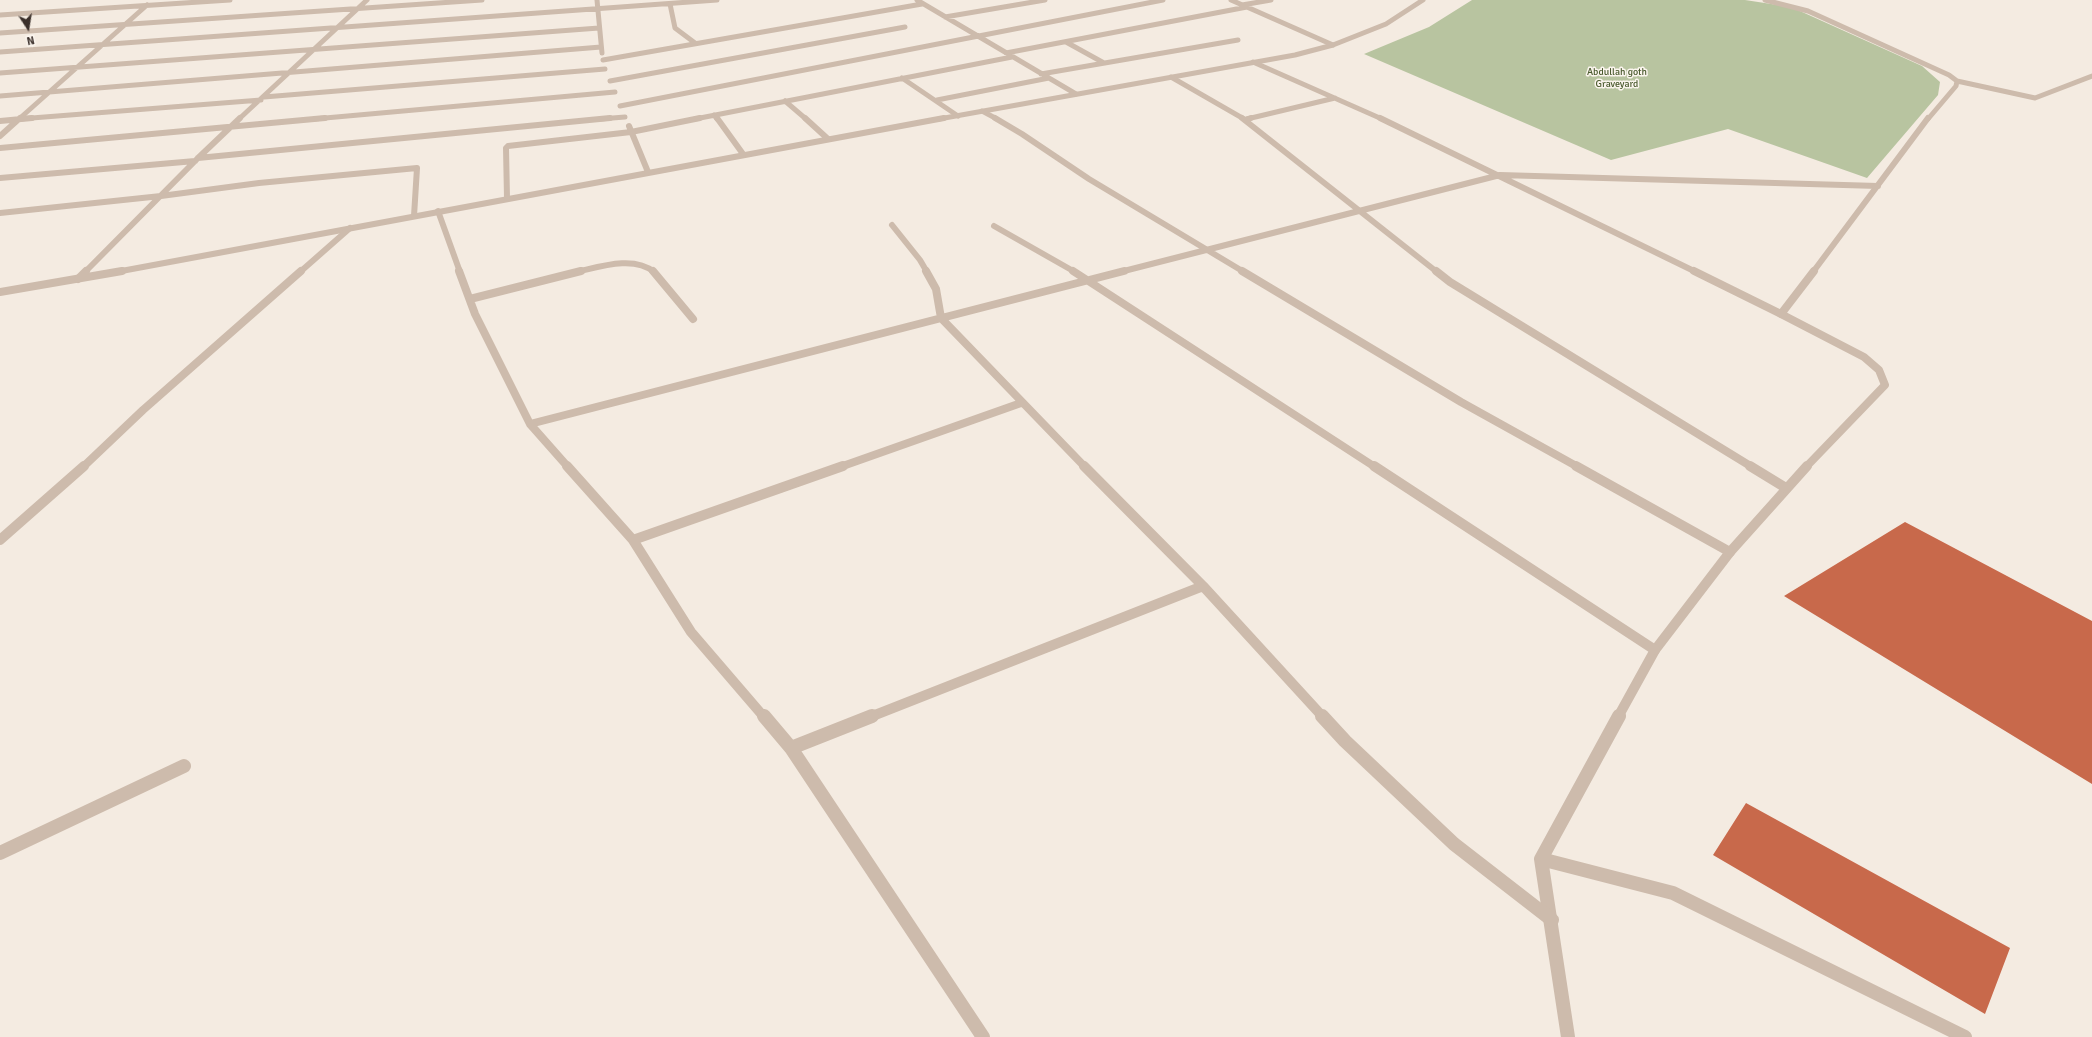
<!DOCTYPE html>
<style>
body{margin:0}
#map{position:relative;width:2092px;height:1037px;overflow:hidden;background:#f4ebe1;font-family:Signika,sans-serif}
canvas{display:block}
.north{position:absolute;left:8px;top:8px;width:40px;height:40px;-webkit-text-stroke:3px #fbf5ee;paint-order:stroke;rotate:168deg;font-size:11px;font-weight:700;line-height:16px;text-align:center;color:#3b302b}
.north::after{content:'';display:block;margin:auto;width:14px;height:18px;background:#3b302b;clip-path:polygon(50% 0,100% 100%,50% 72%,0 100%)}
</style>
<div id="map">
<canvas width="2092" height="1037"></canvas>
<div class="north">N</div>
</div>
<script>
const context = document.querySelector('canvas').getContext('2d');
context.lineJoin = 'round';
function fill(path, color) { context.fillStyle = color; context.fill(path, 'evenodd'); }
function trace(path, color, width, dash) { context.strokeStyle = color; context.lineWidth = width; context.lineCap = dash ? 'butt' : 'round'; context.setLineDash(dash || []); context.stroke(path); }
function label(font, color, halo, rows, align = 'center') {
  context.font = font + ' Signika,sans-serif'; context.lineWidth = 3; context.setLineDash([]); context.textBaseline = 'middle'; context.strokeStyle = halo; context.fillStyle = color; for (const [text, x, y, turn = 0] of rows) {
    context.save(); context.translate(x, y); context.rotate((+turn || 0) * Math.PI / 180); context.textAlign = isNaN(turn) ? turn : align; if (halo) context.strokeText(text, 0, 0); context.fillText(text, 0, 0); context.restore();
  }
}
const green = new Path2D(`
 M1472 0H1745L1791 7 1922 66 1940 82 1938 95 1867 178 1728 129 1611 160 1364 54 1429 27Z`);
const building = new Path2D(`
 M1905 522 2092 621V784L1784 596Z
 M1746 803 2010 948 1985 1014 1713 855Z`);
const serviceFar4 = new Path2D(`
 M1765 0 1808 11 1949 75 1957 81 1956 86 1928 119
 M1957 81 2035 98 2092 76
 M939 119 1295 55 1333 45 1386 24 1423 0`);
const serviceFar3 = new Path2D(`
 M116 272 944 118
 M1813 272 1928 118`);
const serviceFar2 = new Path2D(`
 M0 292 122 271
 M1806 467 1885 385 1879 370 1864 357 1781 314 1814 271`);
const serviceFar1 = new Path2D(`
 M1618 717 1655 650 1730 552 1807 466`);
const service = new Path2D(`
 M1541 859 1673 893 1965 1037
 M1568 1037 1541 859 1619 716`);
const minorFar4 = new Path2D(`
 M597 0 602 53
 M917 0 1076 94
 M1231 0 1333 45
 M670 4 675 28 695 43
 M1242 5 1271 0
 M0 15 230 0
 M945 17 1045 0
 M0 33 482 0
 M1066 42 1104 63
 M0 52 717 0
 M1006 53 1247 7
 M603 60 922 4
 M1253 62 1382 119
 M0 73 599 28
 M1041 74 1238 40
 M1171 77 1244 119
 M902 78 958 116
 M610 81 905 27
 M0 96 601 47
 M264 97 605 69
 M937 100 1049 78
 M785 101 806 119
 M620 106 1163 0
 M982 111 997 119
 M714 115 717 119
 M19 119 261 100
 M19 119 147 5
 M239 119 367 0
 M314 119 615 92
 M600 119 625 117
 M695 119 1012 57
 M1247 119 1335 98`);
const minorFar3 = new Path2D(`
 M717 118 743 154
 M805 118 828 139
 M995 118 1022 134 1089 179 1244 272
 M1242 118 1437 272
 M1380 118 1696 272
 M1245 120 1251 118
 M0 121 32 118
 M629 126 648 172
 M0 136 20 118
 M0 148 325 118
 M198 158 610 118
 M0 178 195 161
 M507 198 506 148 508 146 631 132 700 118
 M438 211 460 272
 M0 213 161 196 259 183 417 168 414 216
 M892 225 920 260 927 272
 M994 226 1075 272
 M85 272 198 158 240 118
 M300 272 350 228
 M576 272C599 267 634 255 654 272
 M1120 272 1500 175 1878 186`);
const minorFar2 = new Path2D(`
 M459 271 475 314 530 424 568 467
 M653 271 693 319
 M926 271 936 289 941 318 1085 467
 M1073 271 1375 467
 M1242 271 1461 402 1578 467
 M1436 271 1450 282 1752 467
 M1694 271 1781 314
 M78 279 86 271
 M470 299 581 271
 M530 424 1124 271
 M83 467 143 410 301 271
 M840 467 1021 403`);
const minorFar1 = new Path2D(`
 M567 466 633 540 691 632 764 717
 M1084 466 1203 586 1323 717
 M1374 466 1655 650
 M1576 466 1730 552
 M1750 466 1786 488
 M0 540 84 466
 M633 540 843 466
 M870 717 1203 586`);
const minor = new Path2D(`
 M764 716 791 748 983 1037
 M1322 716 1345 741 1454 844 1552 920
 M791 748 872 716
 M0 853 184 766`);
const farParknames = [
 ["Abdullah goth",1617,72],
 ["Graveyard",1617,84]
];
fill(green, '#b8c4a0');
fill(building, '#c8694b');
trace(serviceFar4, '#cdbbac', 5);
trace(serviceFar3, '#cdbbac', 6);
trace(serviceFar2, '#cdbbac', 8);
trace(serviceFar1, '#cdbbac', 10);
trace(service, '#cdbbac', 14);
trace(minorFar4, '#cdbbac', 5);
trace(minorFar3, '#cdbbac', 6);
trace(minorFar2, '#cdbbac', 8);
trace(minorFar1, '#cdbbac', 10);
trace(minor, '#cdbbac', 14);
label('10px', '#4a5a2e', '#fbf5ee', farParknames);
</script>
